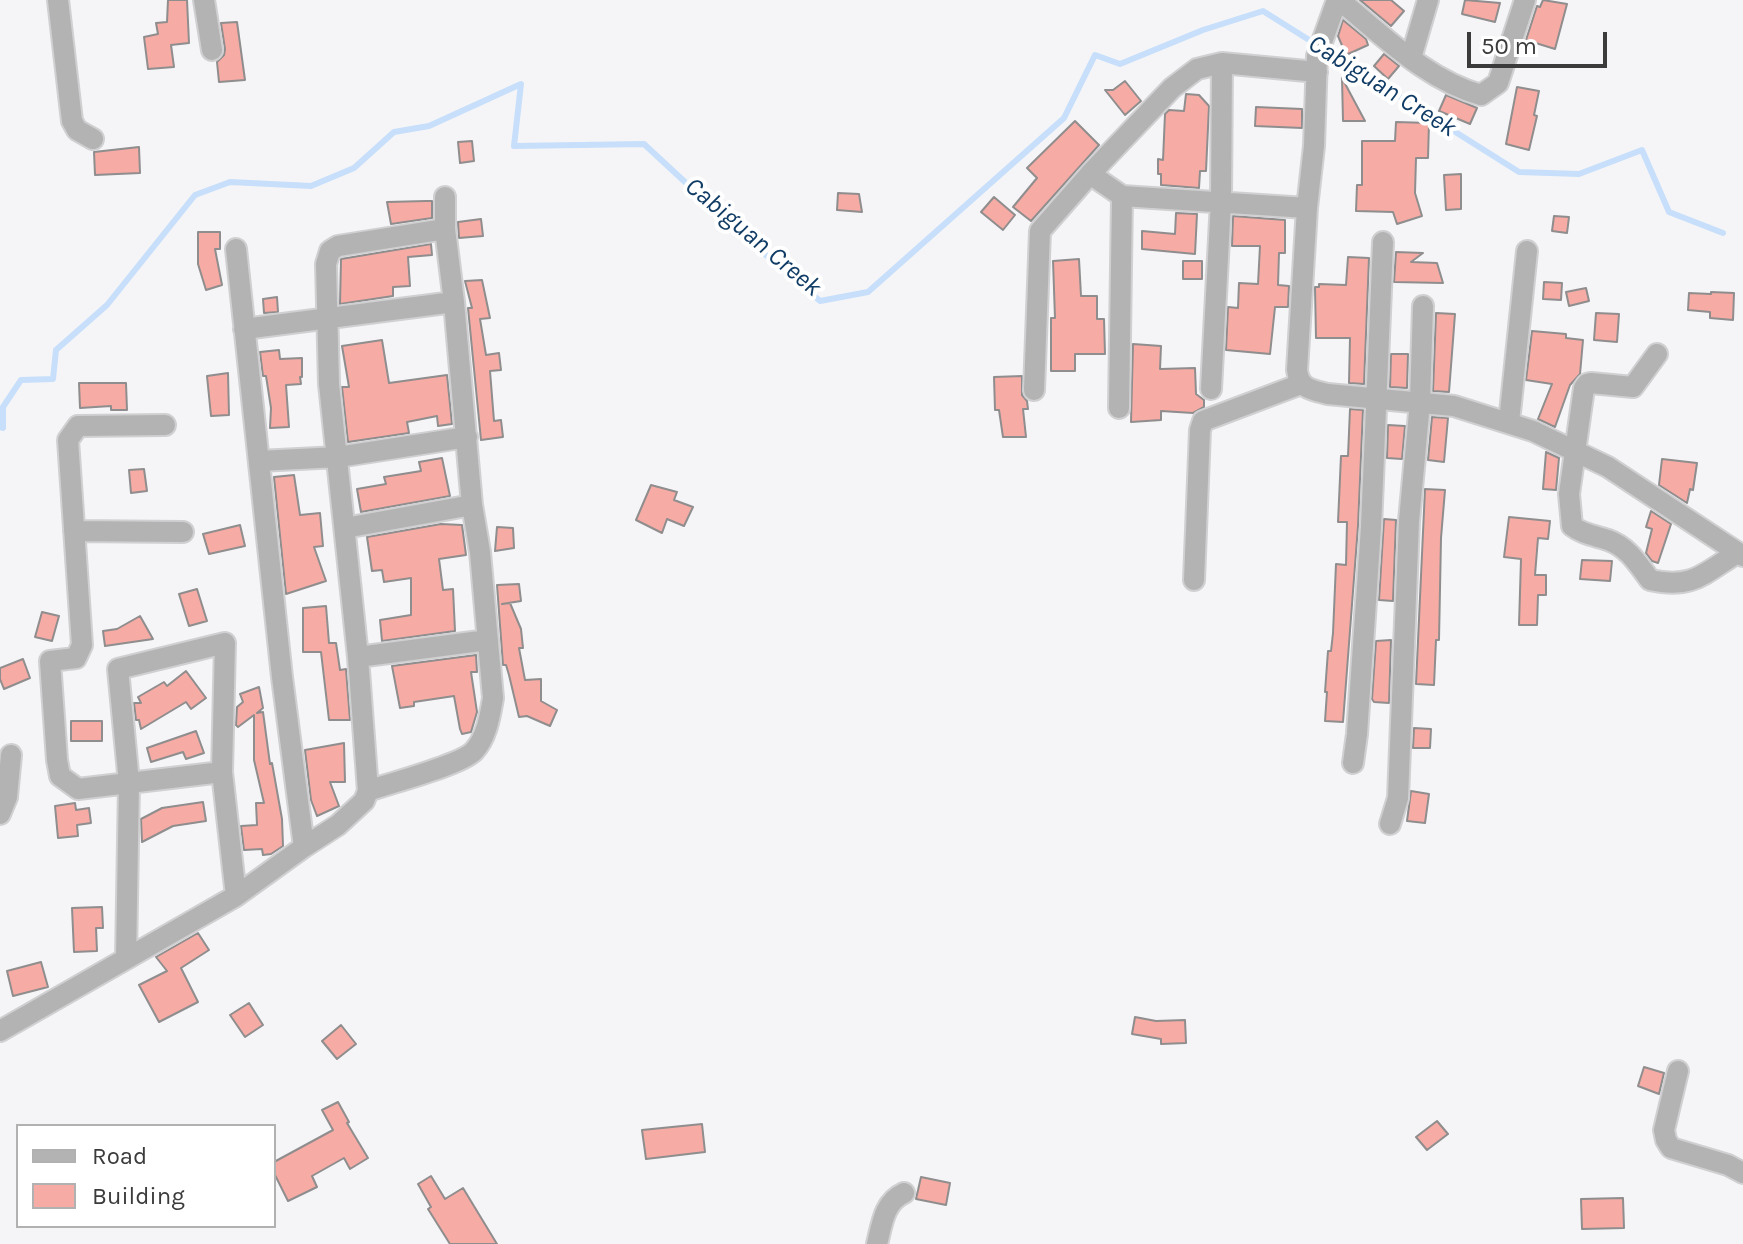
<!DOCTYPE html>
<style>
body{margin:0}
#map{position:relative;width:1743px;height:1244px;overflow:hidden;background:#f5f5f7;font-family:Karla,sans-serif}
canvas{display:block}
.legend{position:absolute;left:16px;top:1124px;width:260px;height:104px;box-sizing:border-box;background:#fff;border:2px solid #b1b1b1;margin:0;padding:10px 14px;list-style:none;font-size:24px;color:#3b3b3c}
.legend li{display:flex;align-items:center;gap:16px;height:40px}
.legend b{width:40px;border:2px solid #b1b1b1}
.scale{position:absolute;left:1467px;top:32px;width:140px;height:36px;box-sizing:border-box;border:4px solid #3b3b3c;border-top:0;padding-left:10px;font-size:24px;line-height:28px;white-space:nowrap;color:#3b3b3c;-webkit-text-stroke:6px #fff;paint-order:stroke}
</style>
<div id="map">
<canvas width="1743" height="1244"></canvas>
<ul class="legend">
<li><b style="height:10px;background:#b4b3b3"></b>Road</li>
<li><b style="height:22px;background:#f7aba5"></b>Building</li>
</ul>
<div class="scale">50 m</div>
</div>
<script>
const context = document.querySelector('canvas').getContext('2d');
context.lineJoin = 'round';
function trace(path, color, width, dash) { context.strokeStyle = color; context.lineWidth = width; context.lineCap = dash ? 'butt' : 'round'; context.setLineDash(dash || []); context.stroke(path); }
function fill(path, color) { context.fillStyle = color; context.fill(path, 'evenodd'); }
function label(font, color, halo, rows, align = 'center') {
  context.font = font + ' Karla,sans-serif'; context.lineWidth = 8; context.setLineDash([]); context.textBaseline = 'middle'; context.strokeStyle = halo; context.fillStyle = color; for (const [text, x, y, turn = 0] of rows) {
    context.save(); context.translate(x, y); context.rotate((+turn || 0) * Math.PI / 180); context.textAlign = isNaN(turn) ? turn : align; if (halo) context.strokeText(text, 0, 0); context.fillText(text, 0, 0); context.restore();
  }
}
const stream = new Path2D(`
 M0 427 3 428V407L21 380 53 379 56 350 107 305 195 195 230 182 311 186 354 168 394 132 429 126 521 84 514 146 644 144 740 233 820 301 868 292 1064 118 1095 55 1120 64 1203 30 1263 11 1519 172 1579 174 1642 150 1669 212 1723 233`);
const building = new Path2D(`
 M168 0H187L189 43 171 45 174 67 148 69 144 37 158 34 156 23 167 22Z
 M1360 0H1391L1404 11 1391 26Z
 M1465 0 1500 3 1495 22 1462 14Z
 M1543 0 1567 4 1555 49 1526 40 1537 6 1540 7Z
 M1343 20 1366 39 1368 45 1346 55 1338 36Z
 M237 22 245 80 219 82 217 62 224 55 225 49 221 23Z
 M1384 54 1399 66 1388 79 1374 66Z
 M1342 78 1365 121H1343Z
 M1125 81 1141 101 1125 115 1105 90H1113Z
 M1517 87 1539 91 1534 115 1537 116 1529 150 1506 144Z
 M1186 94 1199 95 1209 106 1206 171H1200L1199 188 1161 185V174H1158V159L1163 160 1165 114 1169 110 1184 111Z
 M1446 95 1477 108 1470 124 1439 111Z
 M1256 107 1302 109V128L1255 126Z
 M1075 121 1099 145 1031 221 1013 207 1037 178 1027 168Z
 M1396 122 1429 123 1428 158H1416L1415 193 1422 216 1397 224 1393 212 1356 211 1357 185H1362V141H1395Z
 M472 141 474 161 460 163 458 142Z
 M139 147 140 173 95 175 94 152Z
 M1461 174V209L1446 210 1444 175Z
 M838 193 859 194 862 212 837 210Z
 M994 197 1015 215 1003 230 981 212Z
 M426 201H432V218L391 224 387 202Z
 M1176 213 1197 214 1195 254 1142 249V231L1175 234Z
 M1233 216 1285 220V253H1279L1278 285 1289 286 1288 307H1275L1270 354 1226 350 1228 307 1238 308 1239 283 1258 284 1260 246H1232Z
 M1554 216 1569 217 1567 233 1552 231Z
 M481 219 483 236 459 238 458 222Z
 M198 232H220V249H215L222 285 206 290 198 264Z
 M431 244 432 255 408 257 410 286 393 287V296L340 304 341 259Z
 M1396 252 1423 253 1411 262 1437 263 1443 283 1394 282Z
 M1348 257 1369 258 1364 384 1349 383 1350 338H1316L1315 287H1319V284L1346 285Z
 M1079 259 1081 296H1097V319H1104L1105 354H1075V371H1051V318H1055L1053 261Z
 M1183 261H1202V279H1183Z
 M482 280 490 318 480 319 486 355 499 353 501 370 490 371 494 421 501 420 503 437 481 440 468 308H472L465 281Z
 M1544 282 1562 283 1561 300 1543 299Z
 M1586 288 1589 301 1569 306 1566 292Z
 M1711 292 1734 293 1733 320 1710 318V312L1688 310 1689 293 1711 294Z
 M277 297 278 312 264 313 263 299Z
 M1436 313 1455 314 1449 392 1433 391Z
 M1596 313 1619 314 1617 342 1594 340Z
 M1532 331 1566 334V338L1583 340 1580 374 1570 385 1555 427 1538 419 1552 384 1526 380Z
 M382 340 389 383 447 375 452 424 438 426 437 416 407 422 409 433 348 442 342 387H349L342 346Z
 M1133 344 1161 346 1160 369 1195 368 1196 394 1204 400V407L1193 413 1161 411V420L1131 422Z
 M279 350 280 359 302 358V377H300L301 384 286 385 289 427 270 428 271 408 266 376H263L260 352Z
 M1391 354H1408L1407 388 1390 387Z
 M228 373 229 415 211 416 207 376Z
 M1022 376V395L1027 401 1028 409H1023L1026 437H1003L999 410H995L994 377Z
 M79 383H126L127 410H111V406L80 408Z
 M1350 409 1363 410 1358 526 1343 722 1325 721 1327 692H1325L1328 651H1331L1333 633 1336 564 1346 565 1347 522H1338L1341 456H1348Z
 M1432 417 1448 418 1444 462 1428 460Z
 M1388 425 1405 426 1402 459 1387 458Z
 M1546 452 1559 458 1556 490 1543 489Z
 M442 458 450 496 361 512 357 489 386 484 384 477 421 471 419 462Z
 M1662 459 1697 463 1693 490 1690 489 1687 503 1659 485Z
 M144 469 147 491 131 493 129 470Z
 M294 475 300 515 320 513 323 546 314 547 326 581 286 594 274 477Z
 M651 485 677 492 674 500 693 507 684 526 667 519 662 533 636 520Z
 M1425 489 1445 490 1441 538 1439 640H1436L1434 685 1416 684Z
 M1651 511 1671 524 1658 563 1652 561 1646 553 1652 529 1646 527Z
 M1509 517 1550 521 1548 539 1538 538 1535 575H1546V595H1538L1537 625H1519L1521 559 1504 557Z
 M1384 519 1396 520 1393 601 1379 600Z
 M441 524 462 525 466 555 439 559 443 590 453 589 455 631 382 641 380 620 411 615V578L384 582 382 570 372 571 367 537Z
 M240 525 245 546 209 554 203 534Z
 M497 527 513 528 514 548 495 551Z
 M1582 560 1612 561 1610 581 1580 579Z
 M519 584 521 601 502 604 510 603 521 629 523 648H519L525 680 541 679V701L557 710 550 726 527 716 519 717 509 675 506 665H503L497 585Z
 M197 589 207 621 189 626 179 594Z
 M326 606 329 643H336L340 670 346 669 350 720H329L321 652H303V608Z
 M42 612 59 616 52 641 35 637Z
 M140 616 153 639 105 646 103 631 117 629Z
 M1391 640 1389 703 1374 702 1372 699 1376 641Z
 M476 655 477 672H471L477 712 471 732 462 734 460 729 454 696 414 702V706L400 708 392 666Z
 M23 659 30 678 4 689 0 679V668Z
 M186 671 206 698 191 709 186 702 141 729 139 720H136L134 703H141L138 697 164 682 167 686Z
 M259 687 263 708 257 713 263 712 270 764 272 763 282 819 283 846 271 854 263 855 262 849 244 850 241 826 257 825 256 803H264L254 760V715L238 727 236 725 237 707 243 702 240 694Z
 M71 721H102V741H71Z
 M1414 728 1431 729 1430 748H1413Z
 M196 731 204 753 186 759 183 752 151 762 147 748Z
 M344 743 345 782H330L339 806 317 816 311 800 305 750Z
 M1411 791 1429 794 1425 823 1407 821Z
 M203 802 206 821 173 826 142 842 141 819 162 808Z
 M75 803 76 810 89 808 91 823 77 825 78 836 58 838 55 806Z
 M102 907 103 928H96L97 951 74 952 72 908Z
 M198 933 209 950 181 968 198 1002 159 1022 139 985 167 971 156 957Z
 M41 962 48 987 13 996 7 971Z
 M249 1003 263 1025 245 1037 230 1015Z
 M1135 1017 1156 1021 1185 1020 1186 1043 1161 1044V1039L1132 1034Z
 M341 1025 356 1044 337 1059 322 1041Z
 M1644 1067 1664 1073 1659 1094 1638 1086Z
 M338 1102 349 1122 347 1123 368 1158 350 1169 344 1158 312 1176 317 1187 288 1201 274 1173V1162L333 1130 322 1110Z
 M1437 1121 1448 1134 1427 1150 1416 1137Z
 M702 1124 705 1152 646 1159 642 1130Z
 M431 1176 445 1199 463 1188 497 1244H450L428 1209 431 1207 418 1184Z
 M921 1177 950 1183 946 1205 916 1199Z
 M1623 1198 1624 1228 1582 1229 1581 1199Z`);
const minor = new Path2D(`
 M58 0 72 121 77 130 93 139
 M204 0 212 50
 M1337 0 1317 56 1314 146 1307 208 1297 370C1299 389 1312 390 1328 394L1454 406 1533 431 1608 467 1743 556
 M1339 0C1383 35 1426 80 1481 95L1498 83 1525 0
 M1411 58 1428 0
 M445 197V229L454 302
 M1307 208 1122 196 1090 174 1172 88 1197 69 1222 63 1317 72
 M236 249 282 677 304 847
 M244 329 454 302 472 505 480 552 493 698C490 715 487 737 474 751 461 765 390 783 368 791
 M1657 354 1633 387 1591 383 1587 384 1584 388 1569 494 1572 526C1582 534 1596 536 1608 540 1628 547 1638 564 1650 580 1692 589 1702 575 1737 553
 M1211 389 1221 201 1222 63
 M1034 390 1040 231 1090 174
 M1119 408 1122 196
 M1509 422 1527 251
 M165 425 78 426 68 440 82 645 76 658 50 661 57 760 60 776 78 789 222 772
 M259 461 338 457 467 437
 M345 528 472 505
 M74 531 183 532
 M1194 580 1200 430 1203 421 1301 384
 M358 657 488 640
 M1353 763 1357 734 1371 527 1383 242
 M0 814 7 797 11 755
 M1390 824 1398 798 1409 521 1420 402 1423 306
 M126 958 129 783 118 669 225 643 222 772 236 896
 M0 1031 236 896 304 847 338 825 364 801 368 791 358 657 329 384 326 264 330 251 338 246 445 229
 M1678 1071 1664 1130 1666 1140 1671 1148 1728 1165 1743 1173
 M877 1244C882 1224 884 1202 904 1193`);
const waterNames = [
 ["Cabiguan Creek",1382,86,32],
 ["Cabiguan Creek",753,237,40]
];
trace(stream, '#c7dffa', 6);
fill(building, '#f7aba5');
trace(building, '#8f8d8d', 2);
trace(minor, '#d0d0d2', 24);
trace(minor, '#b4b3b3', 20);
label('italic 26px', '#103c65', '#fff', waterNames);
</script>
